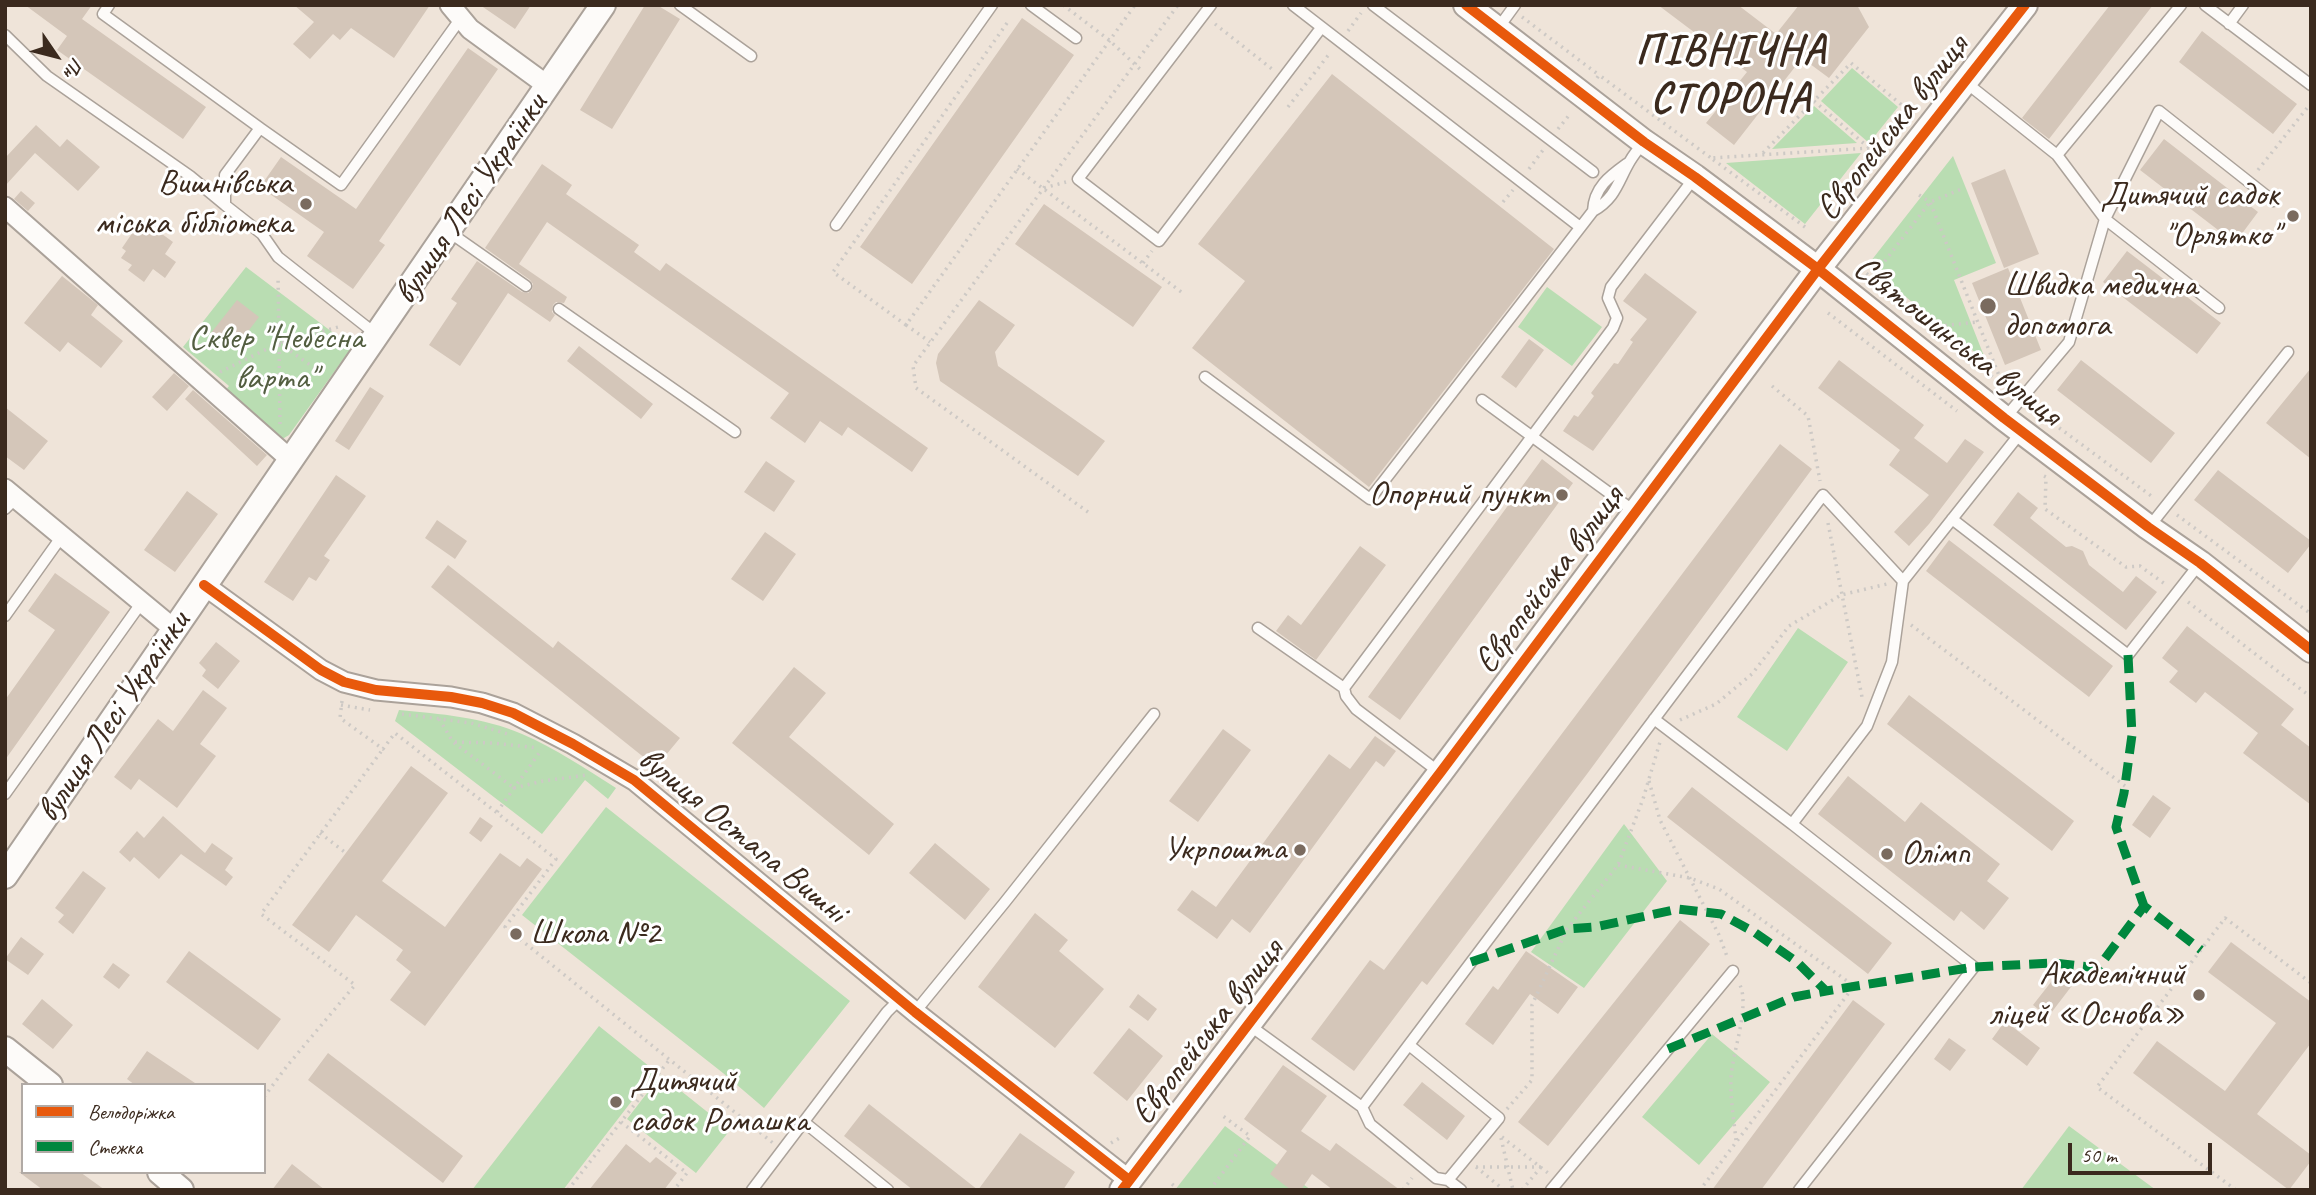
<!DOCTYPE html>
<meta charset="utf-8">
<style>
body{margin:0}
#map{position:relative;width:2316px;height:1195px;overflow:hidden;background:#efe4d9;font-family:Caveat,sans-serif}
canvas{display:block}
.frame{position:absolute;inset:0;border:7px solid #3b2a1e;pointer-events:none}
.legend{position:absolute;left:21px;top:1083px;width:245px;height:91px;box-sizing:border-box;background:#fff;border:2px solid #b1aaa5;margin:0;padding:9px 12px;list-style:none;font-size:21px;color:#3b2a1e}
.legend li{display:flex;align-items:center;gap:14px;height:35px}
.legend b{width:35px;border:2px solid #b1aaa5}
.north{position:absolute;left:21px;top:21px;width:70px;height:70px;-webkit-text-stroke:5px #fff;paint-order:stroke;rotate:125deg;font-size:19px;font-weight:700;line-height:28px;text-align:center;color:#3b2a1e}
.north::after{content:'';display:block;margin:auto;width:24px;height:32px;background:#3b2a1e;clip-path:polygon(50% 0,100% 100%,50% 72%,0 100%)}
.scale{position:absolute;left:2068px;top:1143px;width:144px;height:32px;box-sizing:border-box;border:4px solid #3b2a1e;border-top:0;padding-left:9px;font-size:21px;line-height:24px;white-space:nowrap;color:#3b2a1e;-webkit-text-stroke:5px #fff;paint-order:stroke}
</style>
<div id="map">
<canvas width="2316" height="1195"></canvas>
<div class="frame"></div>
<ul class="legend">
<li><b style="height:9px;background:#e8590c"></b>Велодоріжка</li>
<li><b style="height:9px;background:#00873e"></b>Стежка</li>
</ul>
<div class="north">Пн</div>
<div class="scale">50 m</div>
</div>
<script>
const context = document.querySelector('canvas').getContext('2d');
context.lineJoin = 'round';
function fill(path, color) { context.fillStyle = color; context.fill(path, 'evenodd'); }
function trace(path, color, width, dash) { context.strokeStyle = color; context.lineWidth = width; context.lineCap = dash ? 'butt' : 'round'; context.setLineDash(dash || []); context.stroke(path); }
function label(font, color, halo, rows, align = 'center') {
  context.font = font + ' Caveat,sans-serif'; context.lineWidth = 6; context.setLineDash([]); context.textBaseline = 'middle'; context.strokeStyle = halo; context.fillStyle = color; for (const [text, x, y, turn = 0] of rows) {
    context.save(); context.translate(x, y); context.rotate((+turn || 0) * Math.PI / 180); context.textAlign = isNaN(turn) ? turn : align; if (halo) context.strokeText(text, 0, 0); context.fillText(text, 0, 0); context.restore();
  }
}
const green = new Path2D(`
 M1852 68 1898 107 1869 143 1821 101Z
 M1814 106 1857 143 1772 149Z
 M1861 153 1805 224 1726 163Z
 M1953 156 1996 263 1954 280 1986 361 1867 266Z
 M246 267 352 347 289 435 284 438H278L224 392 229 386 183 347Z
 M1547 287 1602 327 1572 366 1518 327Z
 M1798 628 1848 662 1787 751 1737 717Z
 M399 710C440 714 483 717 522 734 555 748 586 769 616 788L608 799 585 780 542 834 395 721Z
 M606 807 850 1001 764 1108 723 1073 522 915Z
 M1624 824 1667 881 1584 988 1531 952Z
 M599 1026 655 1071 563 1190H472Z
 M1712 1034 1770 1082 1699 1165 1642 1117Z
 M661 1075 730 1130 696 1173 627 1119Z
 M1225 1126 1311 1190H1175Z
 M2069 1126 2156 1190H2021Z`);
const building = new Path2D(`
 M25 5H92L82 19 206 107 183 139 57 50 67 36Z
 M294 5H430L394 58 351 28 340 40 333 34 310 59 293 44 314 22Z
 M480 5H531L515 29Z
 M645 5H657L680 19 612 129 580 110Z
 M1658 5H1738L1776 34 1799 5H1857L1869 27 1829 78 1802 58 1734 145 1706 123 1747 72Z
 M2110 5H2153L2049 139 2022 118Z
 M1022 18 1074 55 912 284 860 247Z
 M2202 31 2297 104 2273 134 2179 62Z
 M468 48 498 69 379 241 385 245 353 289 307 256 324 232 260 187 281 157 356 209Z
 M1332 74 1554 249 1369 487 1192 348 1245 281 1198 244Z
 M36 125 60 147 67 139 100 167 78 191 35 153 5 186V158Z
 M2164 139 2258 212 2235 243 2140 170Z
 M542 164 572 185 566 194 639 245 634 252 660 271 666 263 928 448 912 472 848 427 842 436 820 421 805 443 770 418 789 393 547 222 519 264 567 297 564 303 556 302 553 305 552 312 555 315 550 322 508 293 460 366 429 345 457 303 451 299 477 261 522 292 528 293 532 290 533 284 530 280 485 248Z
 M2005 169 2039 254 2004 268 1971 183Z
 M21 191 35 203 28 211 14 199Z
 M1044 204 1162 287 1133 327 1015 244Z
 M145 227 153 233 155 229 173 242 165 254 176 262 165 278 153 269 144 282 128 270 132 265 121 258 126 251 122 248 133 232 138 236Z
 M2127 251 2221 323 2197 354 2103 282Z
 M2008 268 2041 350 2005 365 1972 283Z
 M1645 273 1697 312 1593 451 1563 431 1574 415 1578 417 1594 396 1591 393 1614 363 1618 364 1633 342 1630 340 1647 319 1623 301Z
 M62 276 98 305 91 315 123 341 101 368 68 342 60 352 24 323Z
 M237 300 259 317 234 350 211 333Z
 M979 300 1015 325 995 352 998 366 1105 441 1078 476 940 381 936 363 938 354Z
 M1529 339 1544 350 1516 388 1501 377Z
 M579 346 653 404 641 419 567 361Z
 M1839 360 1924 425 1914 438 1947 463 1965 439 1984 452 1929 524 1909 546 1894 532 1929 495 1889 465 1900 450 1818 388Z
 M2081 360 2175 433 2151 463 2057 390Z
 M2311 368V459L2266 423Z
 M174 373 189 386 167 411 152 397Z
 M370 387 384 396 349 450 335 441Z
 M193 390 267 455 257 466 185 399Z
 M5 407 48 441 24 470 5 456Z
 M1780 444 1812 469 1587 774 1427 985 1422 981 1354 1071 1311 1039 1370 960 1384 970Z
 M1542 459 1573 483 1400 720 1368 697Z
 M766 461 795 481 774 512 744 492Z
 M2218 470 2311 541V544L2288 573 2194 500Z
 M336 475 366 496 324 556 330 560 316 581 309 577 293 601 264 582Z
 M187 491 218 514 175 572 144 550Z
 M2018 492 2038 508 2030 518 2066 547 2072 546 2083 551 2089 565 2123 592 2136 576 2157 592 2126 630 1993 525Z
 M437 520 467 541 455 559 425 538Z
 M765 532 796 554 763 601 731 579Z
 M1949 540 2113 666 2089 697 1926 571Z
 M1360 546 1386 565 1316 660 1276 631 1288 615 1301 625Z
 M448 565 553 648 558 641 680 738 656 767 431 587Z
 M55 573 110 612 5 760V700L55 630 28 611Z
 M2187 626 2294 709 2281 725 2311 748V805L2243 753 2258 733 2205 692 2196 703 2169 682 2178 671 2162 658Z
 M216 642 240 661 218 689 202 676 206 670 199 663Z
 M794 667 826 693 789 737 894 824 869 855 732 743Z
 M203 690 227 708 200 744 216 756 177 808 139 779 131 790 114 777 158 719 173 731Z
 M1909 695 2074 821 2052 851 1887 724Z
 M1223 729 1251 750 1198 822 1169 801Z
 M1375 736 1396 751 1384 767 1376 761 1250 933 1232 919 1217 939 1177 910 1192 890 1216 907 1329 754 1350 769Z
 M411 766 448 793 382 881 445 927 500 853 520 867 527 858 542 869 425 1026 390 1000 411 972 396 960 403 950 356 915 329 952 292 925Z
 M1848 776 1905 822 1921 802 2000 864 1987 881 2009 898 1984 930 1961 911 1954 921 1818 814Z
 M1692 787 1892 943 1868 974 1667 817Z
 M2153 795 2171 808 2150 838 2132 825Z
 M163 816 205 853 212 843 233 858 225 870 233 877 226 886 181 854 159 879 134 857 130 862 119 852 137 831 144 838Z
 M480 817 493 826 481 842 469 833Z
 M935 843 990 889 965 920 909 873Z
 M83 871 106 888 73 934 58 922 64 915 55 908Z
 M1035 913 1068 940 1059 951 1104 989 1055 1048 978 987Z
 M1680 920 1710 944 1548 1146 1518 1122Z
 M21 937 44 954 28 975 5 959Z
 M2231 942 2311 1002V1043L2257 1114 2311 1155V1161L2289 1190 2133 1073 2157 1041 2225 1091 2276 1023 2208 972Z
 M189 951 281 1019 258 1050 166 982Z
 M1526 951 1578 987 1558 1014 1530 994 1493 1045 1465 1024 1493 986 1498 990Z
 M113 963 130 975 119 989 103 977Z
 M2062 968 2077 979 2048 1017 2033 1005Z
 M1138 994 1157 1009 1148 1021 1129 1007Z
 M42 999 73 1025 53 1049 22 1024Z
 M1853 1000 1885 1024 1761 1190H1712Z
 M2005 1021 2040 1048 2027 1066 1992 1039Z
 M1129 1028 1163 1056 1127 1101 1093 1073Z
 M1949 1038 1966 1050 1950 1071 1934 1059Z
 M147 1051 198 1085H135L127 1079Z
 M328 1053 463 1156 443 1183 308 1080Z
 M1283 1065 1327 1096 1301 1131 1330 1151 1336 1143 1400 1190H1333L1312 1174 1301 1190H1291L1270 1174 1287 1151 1244 1119Z
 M1422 1082 1465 1116 1447 1140 1403 1105Z
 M869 1104 978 1190H913L844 1136Z
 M1020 1133 1075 1172 1063 1190H978Z
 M626 1144 650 1163 656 1157 677 1173 664 1190H589Z
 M292 1164 325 1190H272Z
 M19 1172H80L105 1190H43Z`);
const path = new Path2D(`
 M1063 5 1109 40 1142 71
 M1522 17 1599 75
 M1007 23 833 272 906 325 1135 5
 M1215 24 1272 69
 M1348 31 1361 13
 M1597 78 1599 75 1711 158
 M1814 101 1868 147
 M1288 107 1330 53
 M1558 129 1570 114
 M1763 153 1851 63 1903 106
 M1017 169 1184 294
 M1529 169 1543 150
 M2258 170 2311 103
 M1044 188 1066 182
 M1919 195 1930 202 2002 383
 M1503 202 1513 190
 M1805 227 1711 158 1870 148
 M1143 263 1152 251
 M1861 269 2011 392
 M1872 278 1930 202 1964 188
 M1828 313 1957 411
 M906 325 930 342
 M1931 327 1977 322
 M279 343 323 374
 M220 372 279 343 278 276
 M1772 386 1808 416 1820 481
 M2031 407 2154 498
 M280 424 279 343 342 326
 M2044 476 2046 477 2045 509 2126 567 2140 566 2165 584
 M1088 512 916 388 913 366 1178 5
 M2177 515 2311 614
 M1828 523 1862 697
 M2188 602 2311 697
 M1911 625 2125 786
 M342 701 340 718 383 749 395 733 556 859 505 927 773 1143
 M341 705 370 710
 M402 714 471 723 511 735
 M439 719 453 742 514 788
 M1680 720 1716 704 1752 674 1789 626 1841 595 1887 584
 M455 742 492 743 538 748
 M1649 781 1660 820 1719 935 1728 959
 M514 788 543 781 587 775
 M497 812 542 749
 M320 833 346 853
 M1618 865 1690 878 1719 889 1854 986 1700 1190
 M264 1097 287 1066 355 985 261 914 383 749
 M1507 1109 1532 1080V1005L1567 929 1618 865 1643 799 1660 742
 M621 1122 687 1173 674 1190
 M1502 1137 1548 1173
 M1501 1138 1513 1190
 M1736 1140C1734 1120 1730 1098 1731 1078 1732 1054 1750 1007 1740 985
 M1111 1143 1123 1136
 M1476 1167H1541
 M1476 1167 1504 1190
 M1172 1184 1179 1190
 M568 1190 670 1059
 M1210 1190 1250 1136 1223 1116
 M1403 1190 1412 1178
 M1522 1190 1541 1167
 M2236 1190 2097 1087 2225 918 2311 983`);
const service = new Path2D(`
 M109 5 103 14 260 128
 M680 5 751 56
 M1031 5 1076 38
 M1211 5 1078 179 1159 241 1321 28
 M1293 5 1580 227
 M1373 5 1593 172
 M2205 5 2311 85
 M2229 24 2243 5
 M1499 27 1515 5
 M5 35 47 76 190 176 225 205 262 234 278 257 377 335
 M1964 81 2057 155 2105 219 2069 342 2005 418
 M2057 155 2181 5
 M225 205V175L260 128 341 185 461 18
 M1593 211C1594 187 1610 176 1628 163
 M836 225 992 5
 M449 232 526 286
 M2219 308 2105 219 2159 111 2273 201
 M559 309 735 432
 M1205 377 1370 499 1593 211C1616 198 1618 181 1630 161 1634 154 1639 148 1644 142
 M1482 400 1634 511
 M5 509 16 498
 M1952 519 2128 655 2200 563
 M2149 527 2288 352
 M5 616 62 536
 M1258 628 1344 688
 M1654 719 1792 824 1867 726 1892 662 1903 581
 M1439 772 1356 709 1346 696 1344 688 1613 328 1617 318 1608 298 1611 287 1695 177
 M5 794 142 602
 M1792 824 1974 967 1799 1190
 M915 1012 1005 902 1154 714
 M1249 1025 1362 1107 1370 1124 1436 1178 1448 1180 1461 1190
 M1409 1045 1499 1118 1448 1180
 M1362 1107 1823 495 1903 581 2022 431
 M804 1122 888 1190
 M752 1190 887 1012 900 999
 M1551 1190 1733 971`);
const minor = new Path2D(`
 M450 5 470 29 548 86
 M5 207 291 460
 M5 489 174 629
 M204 585 321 670 344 682 376 690 451 697 482 703 513 713 573 744 634 780 915 1012 1129 1180`);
const tertiary = new Path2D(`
 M1466 5 1644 142 1695 177 1818 269 2004 418 2148 527 2200 563 2311 650
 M5 876 603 5
 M5 1049 50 1085
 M160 1172 181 1190
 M1122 1190 1440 773 1818 269 2025 5`);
const quiet = new Path2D(`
 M2128 655 2132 735 2124 793 2116 827 2144 906
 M1471 962 1567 929 1595 927 1678 909 1721 914 1754 932 1797 962 1826 991 1974 967 2053 963 2098 968 2144 906 2201 950
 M1668 1049 1794 997 1826 991`);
const cycleway = new Path2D(`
 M1466 5 1644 142 1695 177 1818 269 2004 418 2148 527 2200 563 2311 650
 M204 585 321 670 344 682 376 690 451 697 482 703 513 713 573 744 634 780 915 1012 1129 1180
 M1122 1190 1440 773 1818 269 2025 5`);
const markers = [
 [306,204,7,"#7a6b5f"],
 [2293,216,7,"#7a6b5f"],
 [1988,306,9,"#7a6b5f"],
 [1562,495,7,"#7a6b5f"],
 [1300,850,7,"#7a6b5f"],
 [1887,854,7,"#7a6b5f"],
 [516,934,7,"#7a6b5f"],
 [2199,995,7,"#7a6b5f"],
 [616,1102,7,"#7a6b5f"]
];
const streetNames = [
 ["Європейська вулиця",1893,128,-52],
 ["вулиця Лесі Українки",471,199,-56],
 ["Святошинська вулиця",1957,342,38],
 ["Європейська вулиця",1550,580,-53],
 ["вулиця Лесі Українки",114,717,-56],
 ["вулиця Остапа Вишні",742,836,39],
 ["Європейська вулиця",1208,1032,-52]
];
const poiNames = [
 ["Вишнівська",292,184],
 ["міська бібліотека",292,224],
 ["Дитячий садок",2279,196],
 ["\"Орлятко\"",2279,236],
 ["Швидка медична",2004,286,"left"],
 ["допомога",2004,326,"left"],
 ["Опорний пункт",1548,495],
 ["Укрпошта",1286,850],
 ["Олімп",1901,854,"left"],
 ["Школа №2",530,934,"left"],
 ["Академічний",2185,975],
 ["ліцей «Основа»",2185,1015],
 ["Дитячий",630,1082,"left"],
 ["садок Ромашка",630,1122,"left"]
];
const parkNames = [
 ["Сквер \"Небесна",276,339],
 ["варта\"",276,379]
];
const districtNames = [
 ["ПІВНІЧНА",1731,52],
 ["СТОРОНА",1731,100]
];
fill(green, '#b9ddb2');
fill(building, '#d4c6b9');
trace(service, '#aba29a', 13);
trace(minor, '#aba29a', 23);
trace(tertiary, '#aba29a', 28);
trace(path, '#cdc9c5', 3.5, [2, 5]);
trace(service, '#fdfbf9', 10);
trace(minor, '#fdfbf9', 19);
trace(tertiary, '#fdfbf9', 24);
trace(quiet, '#00873e', 9, [18, 9]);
trace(cycleway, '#e8590c', 10);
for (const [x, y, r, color] of markers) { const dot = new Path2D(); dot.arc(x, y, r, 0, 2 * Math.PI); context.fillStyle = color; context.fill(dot); trace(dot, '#fff', 2.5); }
label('35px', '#3b2a1e', '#fff', streetNames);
label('35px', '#3b2a1e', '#fff', poiNames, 'right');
label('35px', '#535e41', '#fff', parkNames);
context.letterSpacing = '2px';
label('bold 42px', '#3b2a1e', '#fff', districtNames);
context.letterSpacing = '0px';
</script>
